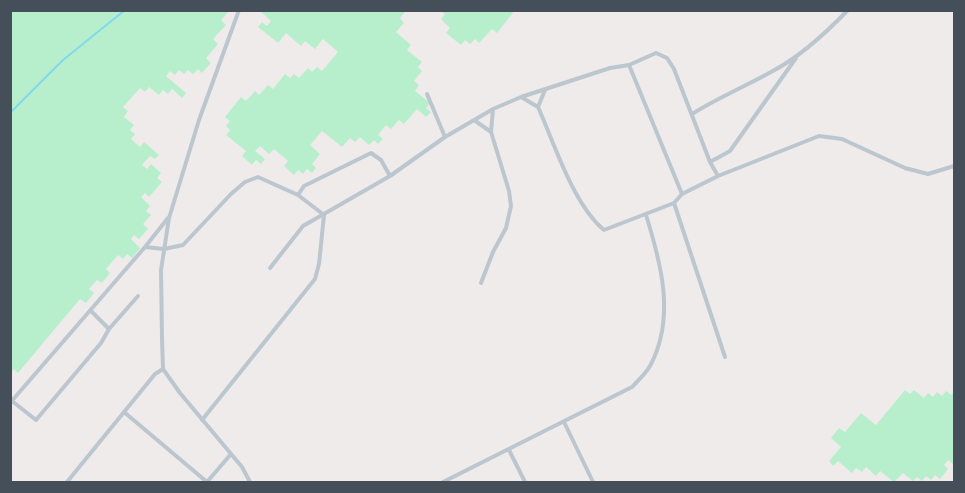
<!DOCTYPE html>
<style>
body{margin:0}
#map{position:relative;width:965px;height:493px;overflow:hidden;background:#efebeb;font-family:"Fira Sans",sans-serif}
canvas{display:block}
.frame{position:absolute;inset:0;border:12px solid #444f59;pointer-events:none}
</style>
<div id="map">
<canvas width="965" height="493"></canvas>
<div class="frame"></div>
</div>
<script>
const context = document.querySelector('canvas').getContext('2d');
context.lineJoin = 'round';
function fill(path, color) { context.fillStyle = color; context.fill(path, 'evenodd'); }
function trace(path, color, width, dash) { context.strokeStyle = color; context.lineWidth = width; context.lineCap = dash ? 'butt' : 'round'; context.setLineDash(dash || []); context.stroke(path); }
const green = new Path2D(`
 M11 10 229 11 221 20 226 25 213 39 218 44 206 58 211 63 202 73 198 69 193 74 188 70 184 74 179 70 175 75 170 71 166 76 186 93 182 98 172 89 168 94 163 90 159 95 149 87 145 92 140 88 123 107 128 111 124 117 134 125 130 130 135 134 131 139 140 147 144 142 159 155 155 159 150 156 142 165 147 169 151 164 161 173 157 178 162 182 149 197 145 193 141 197 150 206 146 211 151 215 143 224 148 229 139 239 134 235 131 239 140 248 132 258 127 254 123 259 118 255 106 269 110 273 102 283 97 280 89 289 94 293 86 303 80 299 18 373 14 369 10 373Z
 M263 11H406L400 18 404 23 396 32 411 45 407 50 422 62 418 67 422 71 414 81 419 85 415 91 430 103 426 108 431 112 426 117 417 109 404 124 399 120 391 129 386 125 378 135 383 139 378 144 374 140 369 145 360 137 355 142 350 138 342 147 322 131 310 145 320 154 312 164 316 168 312 173 307 169 303 174 298 170 294 175 284 166 288 161 274 149 269 154 260 146 255 151 265 159 261 164 256 160 252 165 242 156 246 151 226 135 230 130 226 126 230 121 225 117 241 97 246 101 255 91 259 95 268 85 273 89 285 74 290 78 294 74 299 78 308 68 312 72 317 67 322 71 338 52 323 39 315 49 305 41 301 46 286 33 278 43 258 27 262 22 267 26 271 21 261 12Z
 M511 11 513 13 497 33 492 29 479 43 475 39 470 44 465 40 461 45 446 33 450 28 441 19 445 14 440 11Z
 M905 390 910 394 914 390 924 398 928 393 933 397 937 392 942 396 946 391 951 395 954 391V462L953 464 948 460 944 465 948 469 940 479 935 475 931 480 926 476 922 481 917 477 913 481 903 473 894 482 880 471 876 476 866 467 862 472 856 468 852 473 838 461 833 466 829 461 841 447 831 438 839 428 845 432 861 413 876 425Z`);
const stream = new Path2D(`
 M10 113 63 60 125 10`);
const service = new Path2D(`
 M239 10 199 120 169 218 161 270 162 339 163 369 180 393 242 467 250 482
 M427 94 445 137
 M521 97 538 107 545 90
 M538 107C555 145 573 204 604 230L674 203 682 194 629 65
 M692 114C717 98 744 87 771 72 800 57 825 34 848 10
 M474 120 491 132 493 109
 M710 162 730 151 796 58
 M718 176 819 136 842 139 905 168 928 174 954 166
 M298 195 304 186 371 153 381 160 390 176
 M674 203 725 357
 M168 218 145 247 164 249 183 245 231 194 245 182 258 177 298 195 324 215
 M270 268 303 226 390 176 445 137 493 109 521 97 610 68 629 65 656 53 667 58 674 69 710 162 718 176 682 194
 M481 283 493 252 506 228 511 206 509 191 491 132
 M91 311 109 329
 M12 401 36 420 101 343 109 329 138 296
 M10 403 145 247
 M124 412 207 482
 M202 420 315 279 319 264 324 215
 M564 422 593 482
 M509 450 525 482
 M67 482 155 374 163 369
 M207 482 231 454
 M443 482 632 387C638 381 646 373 650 366 676 318 661 263 646 215`);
fill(green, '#b7efcc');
trace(stream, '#82d9ee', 2);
trace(service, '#bcc6cf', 4);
</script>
